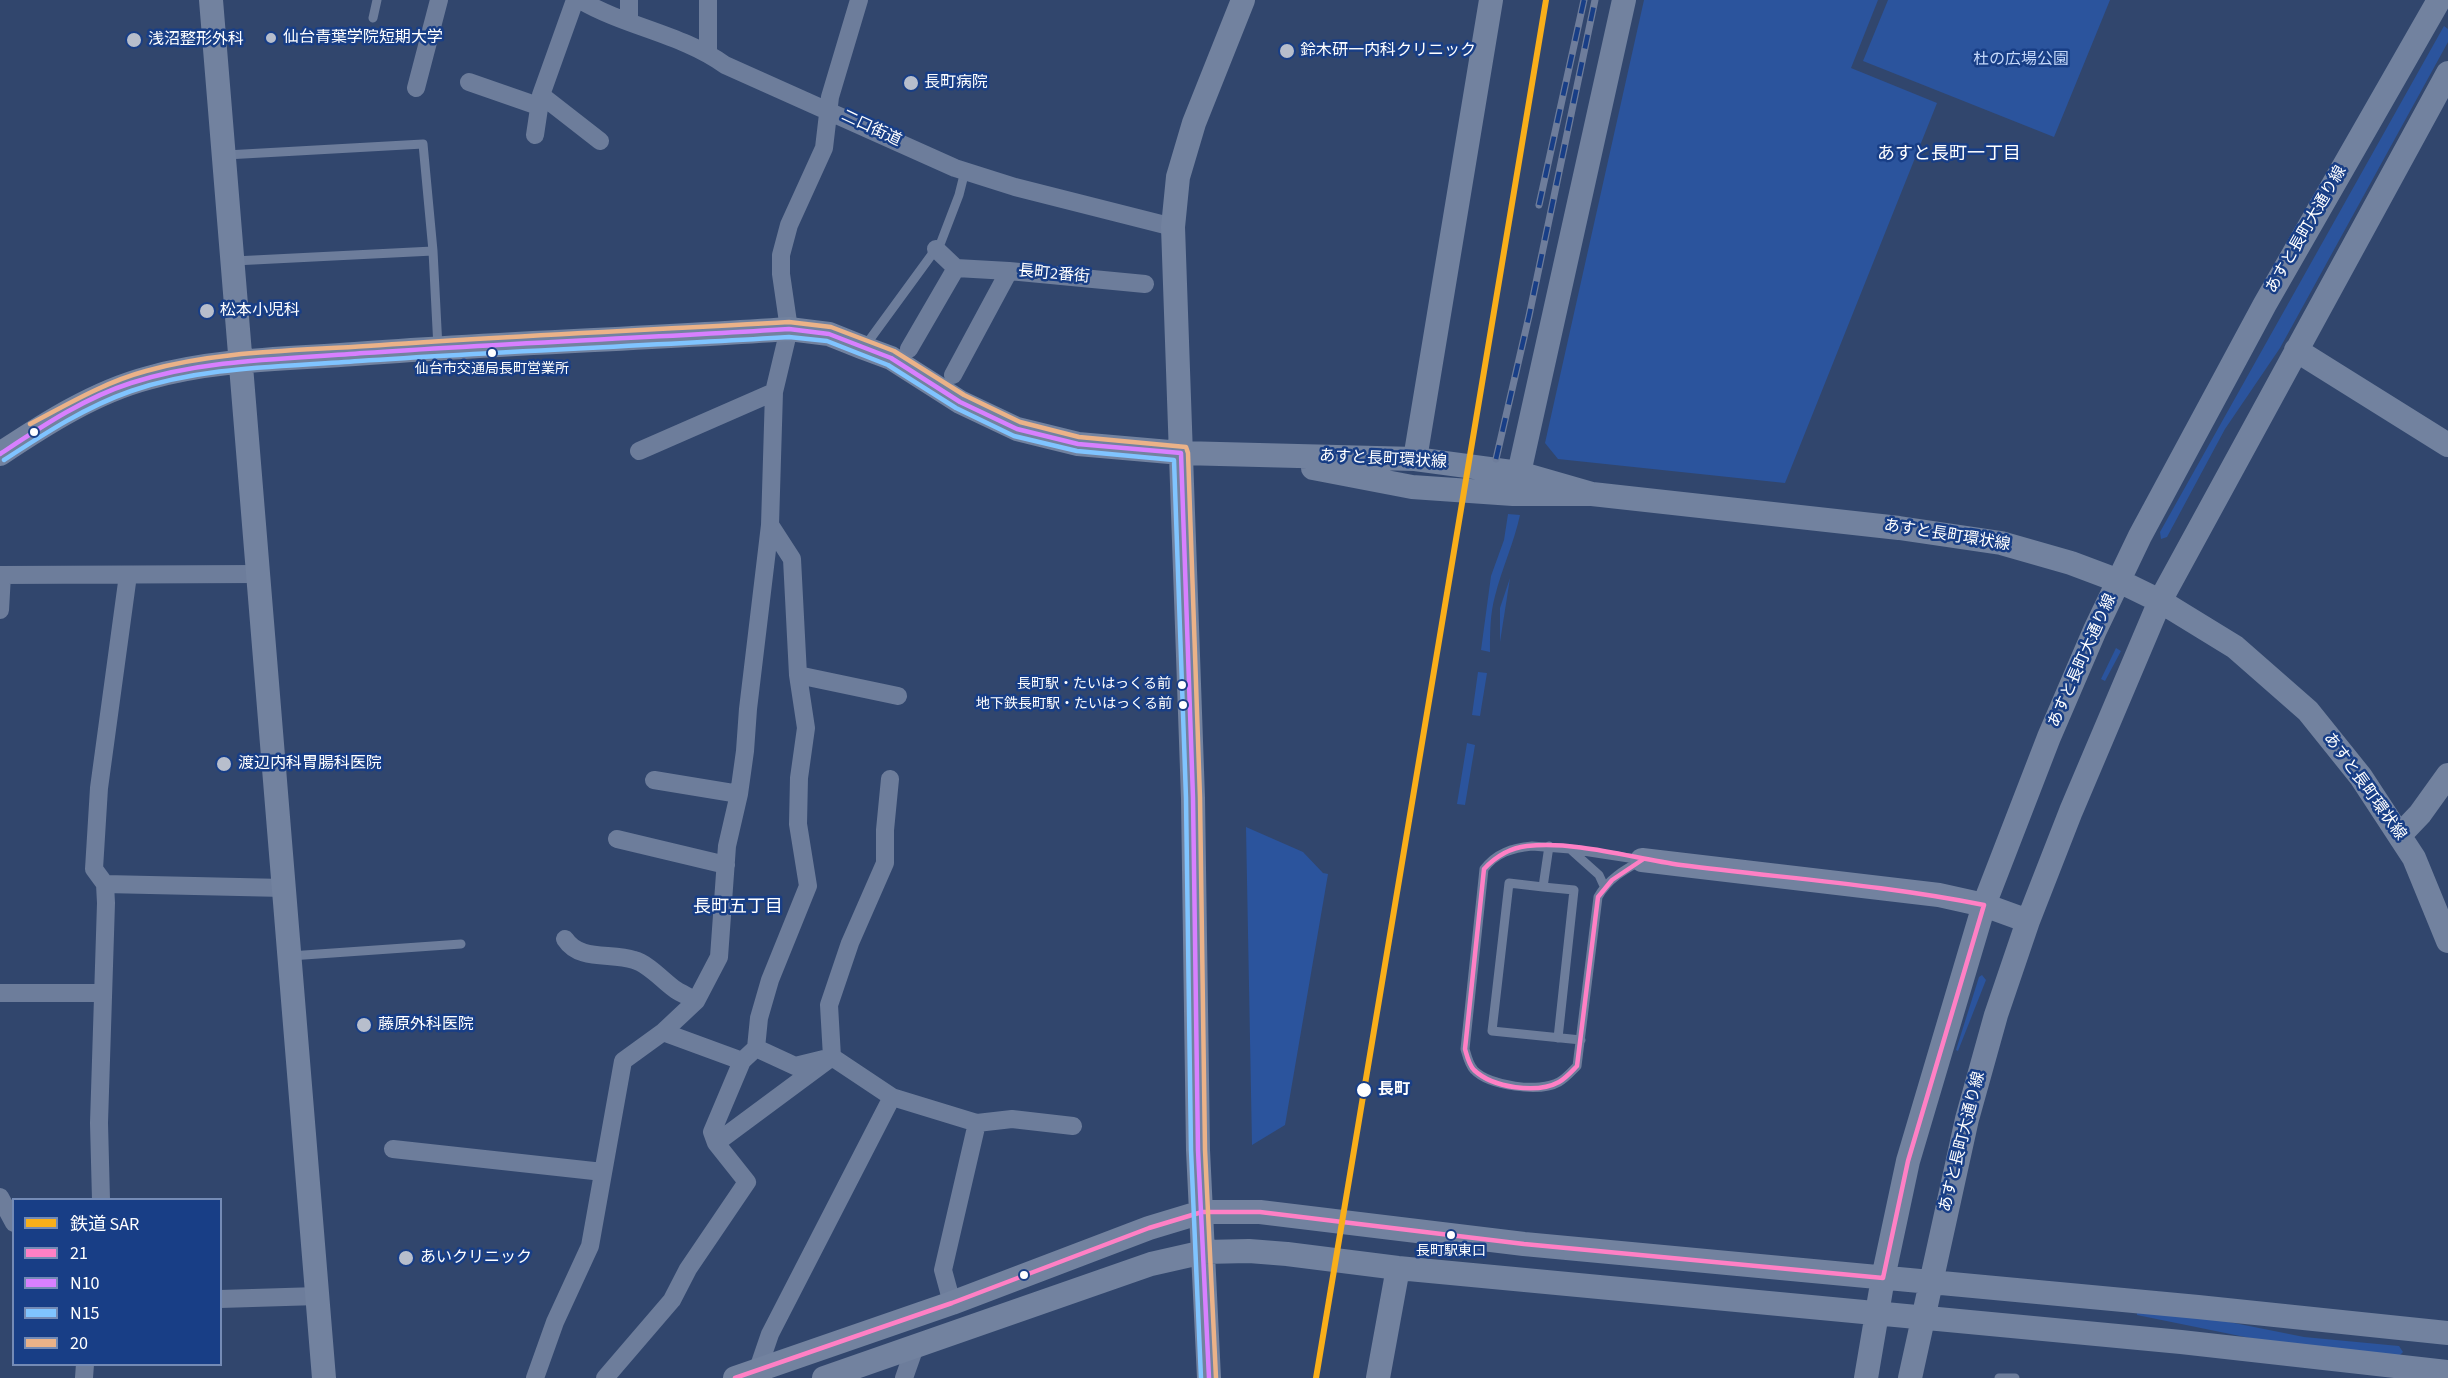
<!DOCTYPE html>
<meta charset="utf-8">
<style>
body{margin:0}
#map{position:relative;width:2448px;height:1378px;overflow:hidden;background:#31466d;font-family:"Source Sans 3","Noto Sans JP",sans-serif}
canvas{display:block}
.legend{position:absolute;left:12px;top:1198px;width:210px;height:168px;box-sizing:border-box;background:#183e86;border:2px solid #748bb6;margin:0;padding:8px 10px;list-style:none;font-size:18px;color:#fff}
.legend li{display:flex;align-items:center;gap:12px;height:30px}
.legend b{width:30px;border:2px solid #748bb6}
</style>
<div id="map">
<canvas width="2448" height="1378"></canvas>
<ul class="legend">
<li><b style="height:8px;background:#f9af1a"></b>鉄道 SAR</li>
<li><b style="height:8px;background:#ff80c5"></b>21</li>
<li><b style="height:8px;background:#d880ff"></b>N10</li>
<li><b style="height:8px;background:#80c4ff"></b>N15</li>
<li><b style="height:8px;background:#ebb288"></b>20</li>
</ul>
</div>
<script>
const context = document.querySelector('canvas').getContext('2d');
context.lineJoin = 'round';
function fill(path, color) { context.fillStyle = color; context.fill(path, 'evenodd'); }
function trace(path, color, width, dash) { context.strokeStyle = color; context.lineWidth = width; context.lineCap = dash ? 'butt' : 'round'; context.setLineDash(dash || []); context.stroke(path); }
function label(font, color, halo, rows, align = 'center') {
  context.font = font + ' "Source Sans 3","Noto Sans JP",sans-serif'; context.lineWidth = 5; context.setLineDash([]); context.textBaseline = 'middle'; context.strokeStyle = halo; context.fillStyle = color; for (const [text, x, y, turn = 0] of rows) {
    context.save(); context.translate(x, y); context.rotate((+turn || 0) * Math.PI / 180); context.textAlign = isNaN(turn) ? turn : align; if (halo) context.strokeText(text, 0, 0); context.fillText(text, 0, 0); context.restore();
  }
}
const green = new Path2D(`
 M1644 0H1878L1851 68 1937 103 1785 483 1558 459 1545 443Z
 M1888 0H2110L2054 137 1863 61Z
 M2444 26 2448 29V42L2280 348 2225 429 2167 537 2161 539 2160 532Z
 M1508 514 1520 515C1514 543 1502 568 1495 596 1490 614 1490 633 1490 652L1481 650 1491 576 1504 540Z
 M1510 578 1500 642V608Z
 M2116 648 2121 651 2105 681 2101 679Z
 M1478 672 1487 673 1480 716 1472 715Z
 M1467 743 1475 745 1465 805 1457 804Z
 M1246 827 1303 852 1323 873 1328 874 1285 1125 1252 1145Z
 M1982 975 1986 980 1958 1051 1956 1050 1979 977Z
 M2137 1311 2214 1319 2304 1337 2399 1346 2403 1352 2399 1356 2294 1347 2137 1315Z`);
const lane = new Path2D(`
 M373 18 377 0
 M226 155 423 144 433 251 438 348
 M234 261 433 251
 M865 346 941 242 959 195 965 171
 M1532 846 1570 849 1642 860C1624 870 1608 879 1598 897L1577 1066C1571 1072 1566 1078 1559 1082 1540 1093 1489 1086 1474 1070 1469 1065 1467 1056 1465 1049L1484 869C1496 853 1512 848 1532 846Z
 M1549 846 1543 887 1509 883 1492 1031 1581 1040
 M1570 849 1599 875 1604 886
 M1543 887 1574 890 1558 1038
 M290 956 461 944
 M1999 1378H2015`);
const street = new Path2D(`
 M580 0C626 27 682 34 725 65L955 168 1015 187 1173 227
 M629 0V22
 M708 52V0
 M469 82 538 106
 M416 88 439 0
 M541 95 600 141
 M535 135 541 95 575 0
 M936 249 956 268
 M909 349 956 268 1009 271
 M953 375 1009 271 1145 284
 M639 451 774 392
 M0 575 259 574
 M0 610 2 575
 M798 675 898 696
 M654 780 739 794
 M617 839 726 865
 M105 884 284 888
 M565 939C580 962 611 952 634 960 649 964 663 981 676 990 682 994 690 997 696 1001
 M0 993H102
 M663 1032 742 1061
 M756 1048 795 1066 832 1057 892 1097 977 1123 1012 1119 1073 1126
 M716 1143 712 1132 742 1061 756 1048 759 1018 770 980 808 886 798 824 799 778 806 728 798 675 792 559 770 525
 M393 1149 603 1172
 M0 1197 14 1223
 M101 1200 99 1123 106 903 105 884 94 869 99 788 128 575
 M220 1299 318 1296
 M952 1303 943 1270 977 1123
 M758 1369 770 1334 892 1097
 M84 1378 85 1364
 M535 1378 555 1322 590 1246 623 1061 663 1032 696 1001 719 957 727 846 739 794 745 751 748 709 770 525 774 392 789 329 781 274V255L789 225 824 148 830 97 859 0
 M605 1378 672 1300 688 1269 747 1182 716 1143 832 1057 829 1005 850 943 885 863V830L890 779
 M904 1378 915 1347`);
const secondary = new Path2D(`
 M211 0 324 1378
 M2296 350 2448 445
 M0 454C45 424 95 392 148 378 215 359 287 359 355 354 500 343 644 339 789 329L829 334 864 348 891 358 960 402 1017 429 1078 444 1181 453 1415 459 1519 473 1592 494
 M1415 459 1491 0
 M1313 468 1412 487 1513 494H1592L1899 528 2001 543 2071 563 2119 581 2160 601 2235 647 2308 711 2361 777 2414 858 2448 941
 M1519 473 1624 0
 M2400 835 2420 814 2448 775
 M1642 860 1939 895 1984 905 2028 921
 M735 1378 952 1303 1149 1228 1202 1212H1260L1524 1244 2198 1307 2448 1333
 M824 1378 1151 1264 1204 1252 1249 1251 1287 1254 1398 1268 2181 1342 2448 1372
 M1209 1378 1198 1150 1193 798 1173 227 1178 177 1194 123 1243 0
 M1378 1378 1398 1268
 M1866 1378 1883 1278 1908 1161 1984 905 2049 737 2095 630 2140 536 2265 304 2439 0
 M1910 1378 1967 1119 1996 1015 2028 921 2071 811 2160 601 2448 73`);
const rail = new Path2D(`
 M1539 205 1584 0
 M1496 459 1529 316 1595 0`);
const bus1 = new Path2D(`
 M735 1378 952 1303 1149 1228 1202 1212H1260L1524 1244 1883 1278 1908 1161 1984 905C1884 885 1782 878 1681 865 1631 858 1578 841 1527 846 1510 848 1496 856 1484 869L1465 1049C1467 1056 1469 1065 1474 1070 1493 1088 1537 1094 1559 1082 1566 1078 1572 1071 1577 1066L1598 897 1612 880 1642 860`);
const bus2 = new Path2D(`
 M0 454C41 427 84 398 131 383 206 359 286 359 364 353 506 343 647 338 789 329L829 334 891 358 960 402 1017 429 1078 444 1181 453 1193 798 1198 1150 1209 1378`);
const bus3 = new Path2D(`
 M4 460C44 434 85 407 131 391 204 366 283 367 359 361 502 351 646 346 789 337L827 341 888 365 956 408 1014 436 1077 451 1174 460 1186 798 1191 1150 1201 1378`);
const bus4 = new Path2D(`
 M30 424C68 404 105 382 146 371 217 351 293 351 367 346 507 336 648 330 789 322L831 327 894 351 964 395 1020 422 1079 437 1186 447 1188 453 1200 798 1205 1150 1216 1378`);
const rail1 = new Path2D(`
 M1316 1378 1546 0`);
const markers = [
 [271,38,6,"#b7becc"],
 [134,40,8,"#b7becc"],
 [1287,51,8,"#b7becc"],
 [911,83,8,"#b7becc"],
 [207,311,8,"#b7becc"],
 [492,353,5,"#fff"],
 [34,432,5,"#fff"],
 [1182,685,5,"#fff"],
 [1183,705,5,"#fff"],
 [224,764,8,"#b7becc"],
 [364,1025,8,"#b7becc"],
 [1364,1090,8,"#fff"],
 [1451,1235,5,"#fff"],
 [406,1258,8,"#b7becc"],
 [1024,1275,5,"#fff"]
];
const busNames = [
 ["仙台市交通局長町営業所",492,370],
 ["長町駅・たいはっくる前",1171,685,"right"],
 ["地下鉄長町駅・たいはっくる前",1172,705,"right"],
 ["長町駅東口",1451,1252]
];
const poiNames = [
 ["仙台青葉学院短期大学",283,38],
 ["浅沼整形外科",148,40],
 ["鈴木研一内科クリニック",1300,51],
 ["長町病院",924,83],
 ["松本小児科",220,311],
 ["渡辺内科胃腸科医院",238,764],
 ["藤原外科医院",378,1025],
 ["あいクリニック",420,1258]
];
const parkNames = [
 ["杜の広場公園",2021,60]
];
const streetNames = [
 ["二口街道",871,129,25],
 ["あすと長町大通り線",2307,230,-60],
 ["長町2番街",1054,275,5],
 ["あすと長町環状線",1383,460,3],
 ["あすと長町環状線",1947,536,9],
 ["あすと長町大通り線",2083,661,-66],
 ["あすと長町環状線",2364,787,54],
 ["あすと長町大通り線",1963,1142,-76]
];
const stopNames = [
 ["長町",1378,1090]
];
const neighbourhoodNames = [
 ["あすと長町一丁目",1949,155],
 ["長町五丁目",738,908]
];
fill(green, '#2b549d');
trace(lane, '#6d7d9b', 9);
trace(street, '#6d7d9b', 18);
trace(secondary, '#72829f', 24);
trace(rail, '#6e7d9b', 7);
trace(rail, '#183e86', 4.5, [14]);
trace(bus1, '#ff80c5', 4.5);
trace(bus2, '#d880ff', 4.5);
trace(bus3, '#80c4ff', 4.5);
trace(bus4, '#ebb288', 4.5);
trace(rail1, '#f9af1a', 6);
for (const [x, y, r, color] of markers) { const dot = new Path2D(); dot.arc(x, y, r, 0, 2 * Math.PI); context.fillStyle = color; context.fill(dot); trace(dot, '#183e86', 2); }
label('14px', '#fff', '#183e86', busNames);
label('16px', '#fff', '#183e86', poiNames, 'left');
label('16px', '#c3d7f9', '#183e86', parkNames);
label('16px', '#fff', '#183e86', streetNames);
label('bold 16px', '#fff', '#183e86', stopNames, 'left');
label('18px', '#fff', '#183e86', neighbourhoodNames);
</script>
